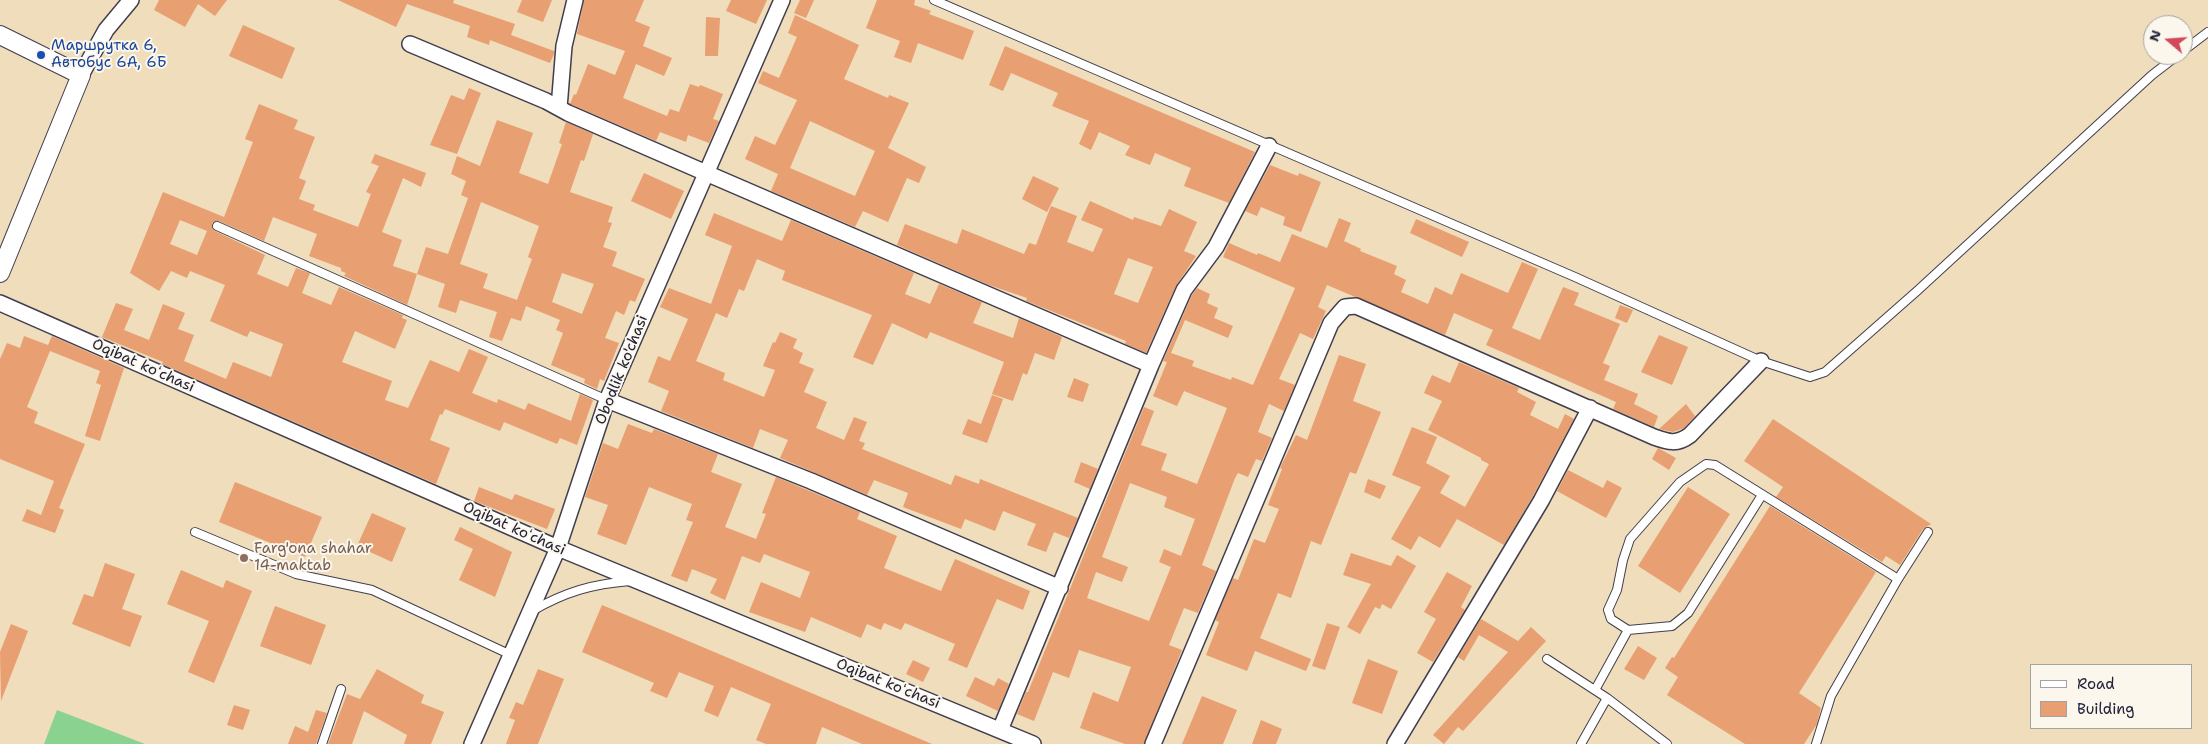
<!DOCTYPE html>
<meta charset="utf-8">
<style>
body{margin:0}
#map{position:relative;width:2208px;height:744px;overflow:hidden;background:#efddbb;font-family:"Shantell Sans",sans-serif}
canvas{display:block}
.legend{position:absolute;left:2030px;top:664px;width:162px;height:65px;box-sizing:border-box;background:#fbf7ec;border:1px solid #a4a2a5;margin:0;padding:6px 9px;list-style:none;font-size:15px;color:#22223b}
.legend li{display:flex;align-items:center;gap:10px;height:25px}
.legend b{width:25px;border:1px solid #a4a2a5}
.north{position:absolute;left:2143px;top:15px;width:50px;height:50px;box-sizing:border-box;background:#fbf7ec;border:1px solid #a4a2a5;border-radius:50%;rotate:288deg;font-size:14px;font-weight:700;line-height:20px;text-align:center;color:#22223b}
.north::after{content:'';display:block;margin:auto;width:18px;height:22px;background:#d1495b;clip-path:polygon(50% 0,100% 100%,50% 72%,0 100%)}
</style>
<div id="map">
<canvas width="2208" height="744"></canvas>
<ul class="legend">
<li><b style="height:6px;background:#fff"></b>Road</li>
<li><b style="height:14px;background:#e89f72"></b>Building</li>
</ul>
<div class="north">N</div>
</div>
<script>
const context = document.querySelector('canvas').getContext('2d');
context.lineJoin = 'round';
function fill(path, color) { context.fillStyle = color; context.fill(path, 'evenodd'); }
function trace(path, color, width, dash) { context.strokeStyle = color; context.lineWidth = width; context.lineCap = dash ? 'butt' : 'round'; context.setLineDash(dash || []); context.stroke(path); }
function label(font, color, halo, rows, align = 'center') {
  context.font = font + ' "Shantell Sans",sans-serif'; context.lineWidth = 4; context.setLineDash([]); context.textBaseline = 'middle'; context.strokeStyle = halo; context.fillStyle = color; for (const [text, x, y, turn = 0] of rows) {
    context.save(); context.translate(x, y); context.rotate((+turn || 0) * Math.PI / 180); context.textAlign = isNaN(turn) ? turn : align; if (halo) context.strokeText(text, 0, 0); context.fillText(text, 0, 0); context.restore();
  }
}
const green = new Path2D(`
 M57 710 145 744H44Z`);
const building = new Path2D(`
 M159 0H227L215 16 198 4 185 27 154 10Z
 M338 0H454L453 3 515 24 511 35 554 51V54L550 63 490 40 489 45 467 37 470 26 407 4 396 27Z
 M522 0H552L543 22 517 12Z
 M584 0H644L635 21 650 27 643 46 672 58 664 76 636 64 623 98 667 116 670 109 679 112 690 84 699 87 700 85 723 94 713 119 719 121 709 143 688 135 686 142 660 132 656 141 570 104 574 94 576 95 588 64 615 75 625 51 577 34Z
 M731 0H767L756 24 726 11Z
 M800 0H814L806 18 794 13Z
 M877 0H915L914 5 931 11 929 14 974 31 963 60 918 43 911 63 894 57 900 41 866 28Z
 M795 15 859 45 844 79 888 98 889 95 909 103 888 148 926 167 919 183 907 178 888 222 863 211 855 227 771 191 778 174 745 159 755 136 775 145 797 100 758 83 763 71 779 78 797 37 788 33ZM810 121 875 151 855 196 790 168Z
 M706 17 720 18 718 56H705Z
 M243 25 295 48 282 79 229 56Z
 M1005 46 1255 152 1229 203 1184 186 1191 168 1155 153 1150 165 1125 155 1130 146 1099 132 1091 150 1079 144 1089 121 1052 106 1058 93 1011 73 1003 91 989 85Z
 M469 88 481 93 457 154 430 145 451 95 464 100Z
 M259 104 298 120 294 129 315 137 299 178 306 181 299 199 315 205 313 210 358 227 371 194 366 192 379 166 371 163 375 154 426 173 421 187 403 178 382 232 402 240 393 266 417 274 407 305 344 276 346 273 341 271V268L309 256 317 234 273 217 264 241 219 221 212 223 213 230 265 255 257 274 288 287 296 268 310 273 302 293 331 305 339 287 403 315 402 318 407 320 395 349 355 331 342 362 392 381 385 400 408 408 430 360 459 372 469 349 488 357 472 393 497 403 498 399 525 410 528 403 571 421 580 394 593 400 577 445 560 438 557 444 504 422 500 431 445 409 442 415 440 414 430 440 450 448 436 484 162 364 163 362 102 337 116 303 133 309 124 330 149 340 163 304 185 313 178 329 194 335 184 361 226 379 233 362 271 377 283 344 250 331 247 337 210 321 225 285 190 271 187 278 171 271 159 291 130 273 163 192 224 217 253 142 245 139ZM180 220 207 231 197 255 170 244Z
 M497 120 533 133 519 173 548 184 562 144 559 143 566 122 593 134 584 161 581 160 570 192 613 207 608 222 612 223 603 247 617 252 612 266 645 279 635 302 630 300 624 315 616 311 605 338 619 343 604 381 600 379 597 389 584 383 585 379 551 365 563 333 556 330 560 320 526 306 521 321 511 318 502 341 489 337 497 312 460 300 456 313 438 307 445 284 417 274 426 247 448 254 468 198 461 195 466 181 451 174 457 156 480 166ZM481 202 539 226 528 257 532 259 517 300 483 288 488 274 460 264ZM562 273 594 284 582 314 552 302Z
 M1270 165 1298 176 1299 173 1321 182 1301 232 1283 225 1285 217 1261 207 1257 216 1245 211Z
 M644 173 684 191 671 219 631 201Z
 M1033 176 1059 188 1047 212 1022 199Z
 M1090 201 1133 220 1134 217 1161 226 1169 209 1197 222 1184 251 1196 256 1176 286 1146 353 1125 344 1126 341 1026 301 1027 298 989 285 897 245 905 224 957 244 962 229 1024 254 1029 243 1036 245 1051 206 1077 216 1067 242 1093 252 1103 229 1081 220ZM1128 258 1153 267 1138 303 1114 294Z
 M714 213 782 241 791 220 914 273 905 294 930 304 939 284 982 302 973 323 1013 338 1019 318 1062 337 1054 360 1035 353 1027 375 1023 373 1013 401 992 394 1004 362 930 332 927 339 892 323 873 365 853 357 872 315 782 280 785 271 757 259 744 291 739 289 727 318 716 313 696 361 725 373 723 380 764 397 775 370 763 366 773 342 775 343 780 332 797 339 793 348 803 353 799 363 814 369 804 392 827 402 816 428 844 440 854 417 867 422 859 441 865 443 862 449 951 485 955 475 979 484 980 479 1078 518 1069 538 1054 532 1046 552 1027 545 1036 524 1003 511 995 531 965 519 961 529 903 507 908 493 874 480 867 495 780 458 788 440 760 429 753 448 661 411 669 391 648 382 658 356 670 361 688 319 660 307 669 288 711 304 732 246 705 235Z
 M1339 218 1351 223 1344 241 1361 249 1360 251 1397 266 1394 274 1406 280 1401 292 1428 304 1435 287 1452 295 1461 273 1508 293 1522 262 1538 269 1512 328 1540 340 1563 287 1579 293 1574 305 1620 324 1603 363 1610 366 1604 380 1638 394 1634 404 1658 416 1654 427 1613 409 1616 402 1486 345 1493 330 1454 313 1445 335 1327 285 1318 307 1326 311 1313 339 1300 333 1279 379 1295 385 1284 411 1269 404 1258 432 1272 438 1262 461 1256 459 1248 477 1238 473 1235 478 1202 565 1216 571 1198 613 1184 608 1169 645 1182 650 1144 744H1125L1080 728 1093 692 1118 702 1131 667 1079 650 1069 678 1053 672 1034 721 1017 714 1026 692H1028L1144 407 1154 411 1141 445 1167 454 1161 470 1197 484 1227 408 1184 391 1177 406 1153 396 1167 362 1163 361 1192 295 1197 288 1210 294 1207 303 1218 308 1214 318 1233 326 1228 338 1185 320 1168 360 1171 353 1194 361 1192 366 1231 380 1232 377 1253 385 1295 288 1223 257 1229 243 1257 255 1258 253 1280 262 1292 234 1327 248ZM1130 483 1167 497 1164 507 1195 519 1181 556 1164 549 1159 562 1171 567 1149 621 1087 598 1096 572 1122 582 1128 567 1102 557Z
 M1416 219 1469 242 1462 257 1410 233Z
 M1620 305 1633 310 1627 323 1615 318Z
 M1659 335 1688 347 1672 385 1641 372Z
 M24 336 48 345 52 336 124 368 100 441 85 436 101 385 96 383 100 371 50 351 27 407 38 412 34 423 85 444 59 508 64 510 55 533 22 521 27 509 41 515 54 481 0 459V359L7 343 20 348Z
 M1339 355 1366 364 1353 401 1381 412 1356 474 1350 472 1321 545 1311 541 1291 598 1278 593 1260 638 1311 659 1306 671 1255 651 1247 671 1206 655 1219 622 1215 620 1233 578 1238 580 1254 539 1265 543 1279 509 1268 505 1282 469 1280 468 1296 435 1307 440Z
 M1459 362 1519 388 1517 392 1536 402 1530 415 1558 429 1565 414 1574 419 1533 496 1504 545 1457 519 1440 548 1419 536 1411 550 1391 539 1421 487 1392 475 1412 427 1437 437 1426 463 1450 476 1440 493 1465 507 1489 464 1481 460V458L1428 430 1442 401 1424 393 1432 375 1450 383Z
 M1074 378 1089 384 1083 402 1067 397Z
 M992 395 1003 399 987 443 962 434 968 419 981 424Z
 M1686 404 1695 416 1684 428 1673 432 1659 429Z
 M1773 419 1931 524 1923 529 1900 565 1886 556 1882 562 1776 497 1783 487 1744 461Z
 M628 424 652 433 654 429 718 454 711 472 742 484 725 527 756 539 766 514 762 513 776 477 860 512 857 519 897 536 884 568 941 591 955 559 1030 591 1023 610 997 599 967 668 948 660 955 644 905 623 901 630 884 623 881 630 867 624 861 638 811 617 805 632 749 612 761 582 800 598 810 572 764 554 760 563 742 556 725 600 710 593 717 579 692 569 687 582 671 576 693 522 686 520 692 504 649 487 626 545 597 534 608 505 585 497 603 443 618 449Z
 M1658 448 1676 458 1669 470 1652 459Z
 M1081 462 1098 469 1090 489 1074 482Z
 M1568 470 1603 488 1607 480 1622 488 1606 518 1557 491Z
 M1368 479 1386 486 1380 499 1364 492Z
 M235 482 322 517 305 557 219 522Z
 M479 487 512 500 515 494 555 509 547 529 474 501Z
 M1688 487 1730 514 1680 593 1638 566Z
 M1770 506 1876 572 1799 693 1821 708 1817 724 1804 744H1745L1667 695 1678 677 1665 668 1672 657 1674 658Z
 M372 513 406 528 392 562 357 546Z
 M460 527 512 552 495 597 459 580 473 549 454 540Z
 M1351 553 1391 566 1397 555 1416 566 1391 609 1382 604 1380 609 1375 607 1360 634 1347 627 1371 584 1343 575Z
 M105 563 135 574 122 609 142 616 130 647 72 624 84 594 93 597Z
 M181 570 223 588 226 580 252 591 214 683 188 672 209 621 167 604Z
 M1447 572 1472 586 1461 607 1465 610 1433 662 1417 653 1436 619 1424 612Z
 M602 605 674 635 932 744H862L822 727 816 744H766L756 740 771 704 731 687 718 717 704 711 714 686 679 672 667 698 650 691 654 683 582 652Z
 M275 606 326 625 311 665 260 646Z
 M1481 619 1518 641 1531 627 1546 641 1463 731 1458 727 1444 744 1433 735 1508 652 1479 635 1464 661 1458 657Z
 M1327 623 1340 627 1325 670 1312 666Z
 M11 624 28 631 1 701 0 652Z
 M1638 646 1657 658 1644 680 1624 669Z
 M1368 659 1398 671 1382 714 1352 703Z
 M913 660 930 668 923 682 906 674Z
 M377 669 424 695 421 703 444 712 431 744H404L407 735 364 711 352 744H328L347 694 360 699Z
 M538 669 564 679 538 744H506L515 720 509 718 516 702 523 705Z
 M975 677 994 686 998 678 1009 684 998 711 966 696Z
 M1202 696 1237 710 1223 744H1182Z
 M234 705 250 710 243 730 227 725Z
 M316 710 327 713 316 744H288L295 726 308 732Z
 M1261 720 1282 729 1276 744H1252Z`);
const service = new Path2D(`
 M934 0 1575 277 1761 361 1810 377 1825 372 1917 291 2152 75 2178 55
 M2183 51 2208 32
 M217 226 607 400
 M195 532 296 574 372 590 511 655
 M532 611C565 592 592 584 630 581
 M1628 630 1672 626 1688 613 1762 495
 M1547 659 1607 698 1667 744
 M1595 690 1628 630 1611 619 1608 610 1617 590 1623 560 1630 539 1680 482 1706 464 1715 465 1898 579
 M322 744 341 689
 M1581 744 1607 698
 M1816 744 1831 696 1898 579 1928 532`);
const minor = new Path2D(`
 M410 44 546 101 568 113 706 173 1151 365
 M81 75 106 30 131 0
 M559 108 564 46 575 0
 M0 303 558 548 1033 744
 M607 400 811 481 1060 588
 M1000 730 1151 365 1184 290 1216 247 1269 146
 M472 744 558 548 607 400 782 0
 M1153 744 1331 323 1345 307 1356 306 1654 437C1668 442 1677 445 1690 435L1761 361
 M1395 744 1541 501 1590 408`);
const tertiary = new Path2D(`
 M0 35 81 75 0 273`);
const markers = [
 [41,55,5,"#1a4fb4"],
 [244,558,5,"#8d6e63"]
];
const transitNames = [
 ["Маршрутка 6,",51,46],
 ["Автобус 6А, 6Б",51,63]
];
const streetNames = [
 ["Oqibat koʻchasi",143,366,24],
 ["Obodlik ko'chasi",622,370,-68],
 ["Oqibat koʻchasi",514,529,24],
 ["Oqibat koʻchasi",888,684,22]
];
const educationNames = [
 ["Farg'ona shahar",254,549],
 ["14-maktab",254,566]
];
fill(green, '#89d28f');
fill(building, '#e89f72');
trace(service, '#413e4e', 10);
trace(minor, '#413e4e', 18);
trace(tertiary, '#413e4e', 20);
trace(service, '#fff', 8);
trace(minor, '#fff', 15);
trace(tertiary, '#fff', 18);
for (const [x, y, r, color] of markers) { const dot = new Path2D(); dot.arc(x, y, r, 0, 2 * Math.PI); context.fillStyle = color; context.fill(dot); trace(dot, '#fbf7ec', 2); }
label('15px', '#164399', '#fbf7ec', transitNames, 'left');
label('15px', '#22223b', '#fbf7ec', streetNames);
label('15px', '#785e54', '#fbf7ec', educationNames, 'left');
</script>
